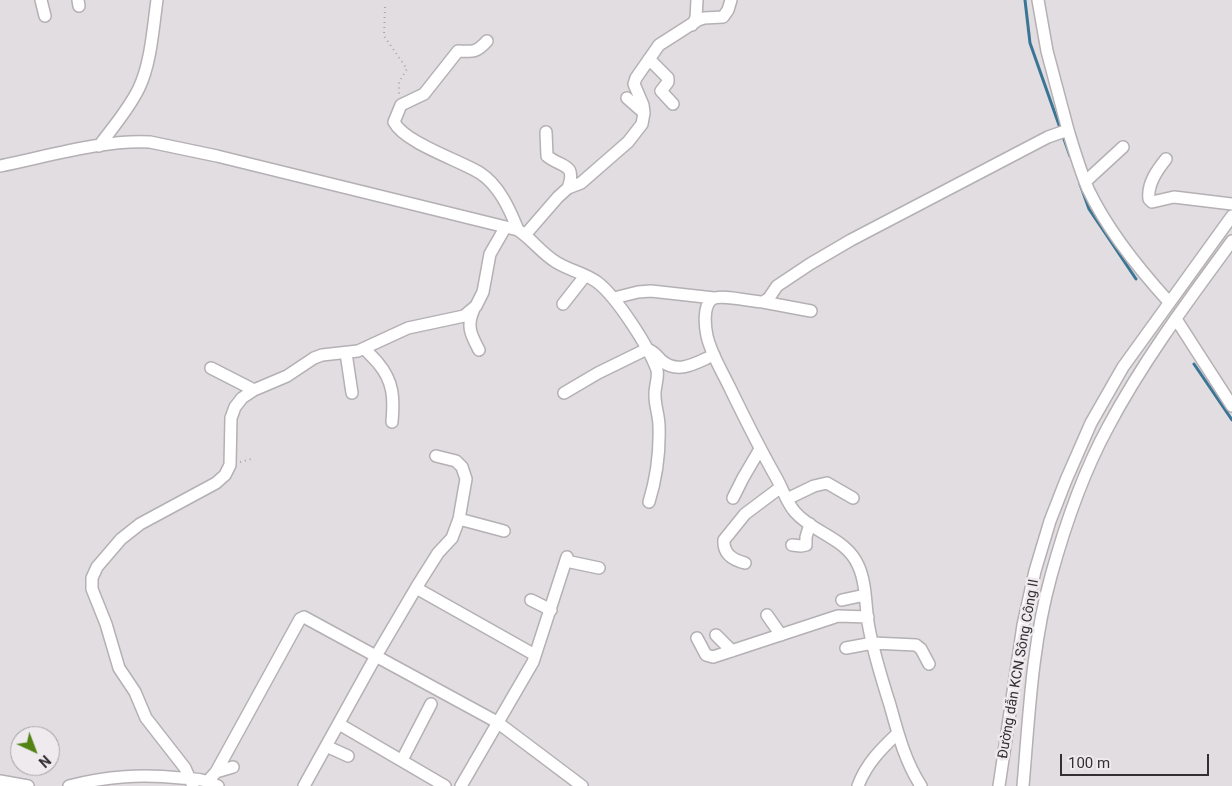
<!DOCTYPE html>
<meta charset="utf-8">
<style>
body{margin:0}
#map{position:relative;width:1232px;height:786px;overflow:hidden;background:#e1dde1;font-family:Roboto,sans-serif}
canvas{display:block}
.north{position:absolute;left:10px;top:726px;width:50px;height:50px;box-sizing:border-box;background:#eeeaee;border:1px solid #a3a0a3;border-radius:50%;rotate:137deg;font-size:14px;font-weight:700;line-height:20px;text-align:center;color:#323032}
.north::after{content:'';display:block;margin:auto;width:18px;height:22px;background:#538315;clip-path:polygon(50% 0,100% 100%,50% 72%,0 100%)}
.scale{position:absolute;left:1060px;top:754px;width:149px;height:22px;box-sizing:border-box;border:2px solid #323032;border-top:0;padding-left:6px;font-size:15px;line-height:18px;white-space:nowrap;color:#323032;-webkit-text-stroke:4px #eeeaee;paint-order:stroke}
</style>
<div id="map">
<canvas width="1232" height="786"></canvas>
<div class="north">N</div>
<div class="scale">100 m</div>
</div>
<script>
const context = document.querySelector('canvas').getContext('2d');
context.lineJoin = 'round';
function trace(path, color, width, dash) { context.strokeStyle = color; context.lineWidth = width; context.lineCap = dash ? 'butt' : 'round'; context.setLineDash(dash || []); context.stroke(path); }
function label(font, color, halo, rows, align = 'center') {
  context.font = font + ' Roboto,sans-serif'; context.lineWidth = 5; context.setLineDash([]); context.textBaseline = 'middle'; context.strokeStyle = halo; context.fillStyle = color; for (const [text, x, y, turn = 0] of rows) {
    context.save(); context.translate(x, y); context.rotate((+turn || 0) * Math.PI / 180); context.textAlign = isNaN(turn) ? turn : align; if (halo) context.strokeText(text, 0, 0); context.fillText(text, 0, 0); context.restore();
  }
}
const stream = new Path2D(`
 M1025 0 1030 43 1070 156
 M1080 184 1089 209 1136 279
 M1194 364 1232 420`);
const path = new Path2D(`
 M385 7 384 36 407 69 399 82V95
 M240 462 251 459`);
const minor = new Path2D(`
 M41 0 45 16
 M78 0 79 6
 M1038 0 1047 51 1068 130
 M692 25 696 18 697 0
 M487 41C477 52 474 52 458 51L424 94 401 105 394 122C405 143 459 160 480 173 499 185 510 210 518 230
 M649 59 668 78V82L661 91 673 104
 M627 98 644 113
 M546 132 547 156C562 168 577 163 568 188
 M99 146C113 127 129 109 139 88 151 63 153 28 157 0
 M1166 159C1157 170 1147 184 1149 199L1152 202 1174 197 1232 204
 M0 166C45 157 105 139 150 142L217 156 518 230C532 239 541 253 556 262 568 270 585 273 597 282 616 296 649 347 657 370 659 378 654 388 655 396 655 406 659 416 659 426 660 454 657 476 649 502
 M1085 182 1123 147
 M525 235 558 197 568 188 581 183 589 176 628 142 642 124 644 113 643 105 634 84 636 78 659 45 698 20 704 18 723 17 728 10 731 0
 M614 298 638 292 651 291 714 298
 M763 302 811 311
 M563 304 585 276
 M474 309C466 326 471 335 479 350
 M1176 319 1232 406
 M365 349C369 354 374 358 378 363 394 382 394 399 392 422
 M346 353 352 393
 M211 368 254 390
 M564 393 598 373 647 349C654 351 657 356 662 361 679 375 697 362 714 355
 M733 498 743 478 760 449
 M787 499 814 486 827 483 853 498
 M459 519 504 531
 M792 545 801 546 806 545V537L810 524
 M566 561 599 568
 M745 563C733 560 723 554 724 540L745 514 781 487
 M416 588 535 655
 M531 600 551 610
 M842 600 865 595
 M767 615 781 635
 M716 635 732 651
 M697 638 706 655 713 657 838 616 868 617
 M846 648 873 643 916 645 921 649 929 664
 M339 724 445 786
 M326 746 348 756
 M402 760 431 704
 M216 772 233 767
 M0 781 28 786
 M208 781 216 772 300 619 304 617 497 722 582 786
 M69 786C108 776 141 774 181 778 194 779 206 779 218 786
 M193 786 185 768 146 718 135 692 119 668 106 624 92 589V578L97 567 121 539 140 524 216 483 225 475 230 465 231 418 235 407 242 398 254 390 287 376 314 358 322 355 358 351 408 328 464 316 476 306 483 292 490 254 505 228
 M304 786 376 656 416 588 438 553 452 538 459 519 466 479 462 467 456 461 436 456
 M461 786 533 662 567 557
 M858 786C866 764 881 749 898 733
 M921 786C905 761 898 734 890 705 882 680 874 654 869 628 865 608 867 584 858 565 846 538 813 533 795 512 787 503 783 490 777 479 760 449 745 419 730 388 722 371 711 354 707 336 705 327 703 307 711 300 719 293 752 302 763 302L769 298 777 286 810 264 851 240 1048 137 1068 130C1074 150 1080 170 1088 189 1108 231 1138 268 1169 302
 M999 786 1023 625 1035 571 1050 521 1066 480 1091 423 1123 367 1232 216
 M1023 786C1029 716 1032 644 1051 576 1065 525 1083 473 1108 427 1143 361 1188 301 1232 241`);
const streetNames = [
 ["Đường dẫn KCN Sông Công II",1019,669,-80]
];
trace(stream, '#3b7595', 3);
trace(minor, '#b4b0b4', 14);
trace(path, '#aaa6aa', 2, [1, 4]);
trace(minor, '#fff', 11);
label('14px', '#323032', '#eeeaee', streetNames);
</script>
